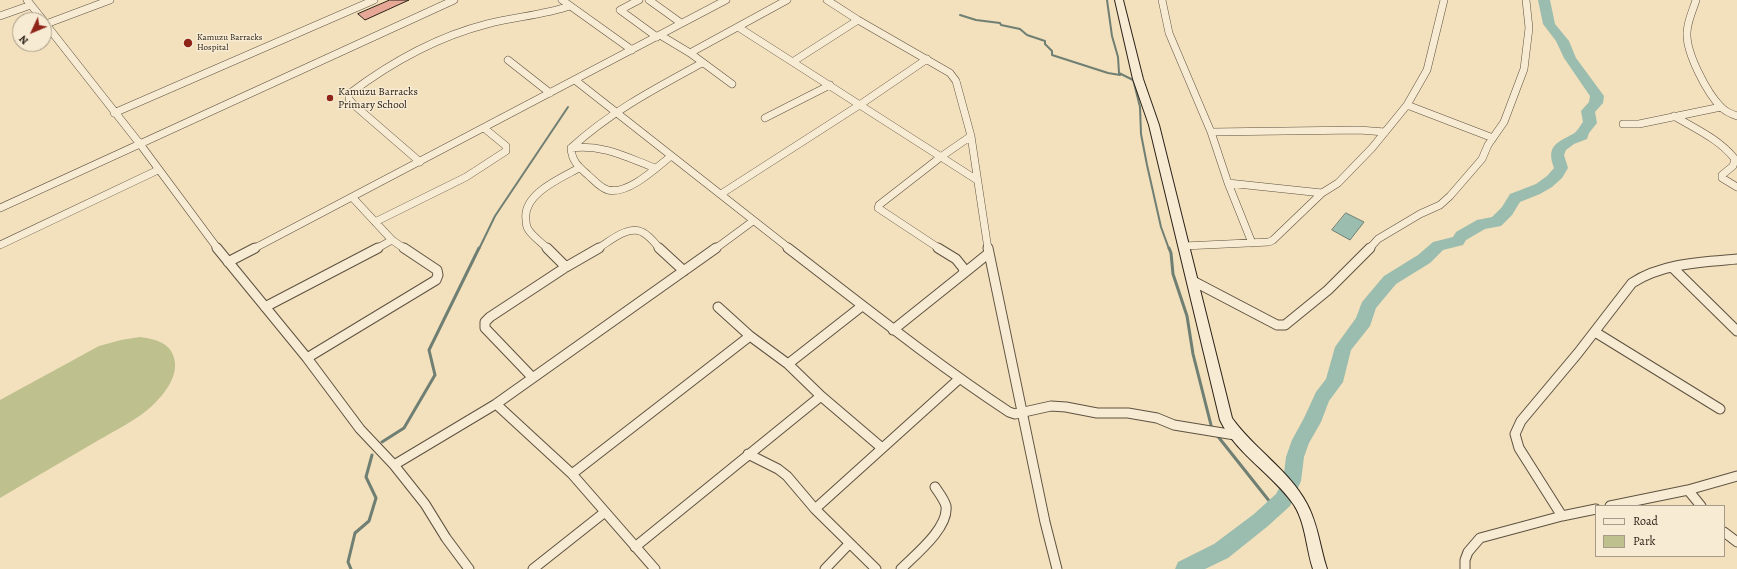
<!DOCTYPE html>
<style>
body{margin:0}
#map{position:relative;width:1737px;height:569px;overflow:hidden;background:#f3e0bc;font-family:Alegreya,serif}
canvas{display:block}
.legend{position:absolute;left:1595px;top:505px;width:130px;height:52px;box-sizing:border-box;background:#f7ebd3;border:1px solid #a69b88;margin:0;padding:5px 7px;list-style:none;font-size:12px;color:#2c2218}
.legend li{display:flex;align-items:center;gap:8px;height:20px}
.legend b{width:20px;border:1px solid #a69b88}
.north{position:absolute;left:12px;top:12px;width:40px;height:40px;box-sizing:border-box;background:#f7ebd3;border:1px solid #a69b88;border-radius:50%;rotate:226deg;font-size:11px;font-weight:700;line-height:16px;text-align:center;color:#2c2218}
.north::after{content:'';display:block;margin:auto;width:14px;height:18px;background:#8f2418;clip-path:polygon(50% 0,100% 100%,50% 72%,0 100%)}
</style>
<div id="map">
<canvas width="1737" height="569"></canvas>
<ul class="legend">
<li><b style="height:5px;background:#f7ebd3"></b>Road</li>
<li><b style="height:11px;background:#bec18e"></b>Park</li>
</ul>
<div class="north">N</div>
</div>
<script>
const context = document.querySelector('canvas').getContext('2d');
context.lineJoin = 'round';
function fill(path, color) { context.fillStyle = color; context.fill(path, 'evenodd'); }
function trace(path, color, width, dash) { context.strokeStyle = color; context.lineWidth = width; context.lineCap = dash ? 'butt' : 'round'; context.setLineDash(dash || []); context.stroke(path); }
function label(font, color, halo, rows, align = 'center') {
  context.font = font + ' Alegreya,serif'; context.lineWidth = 3; context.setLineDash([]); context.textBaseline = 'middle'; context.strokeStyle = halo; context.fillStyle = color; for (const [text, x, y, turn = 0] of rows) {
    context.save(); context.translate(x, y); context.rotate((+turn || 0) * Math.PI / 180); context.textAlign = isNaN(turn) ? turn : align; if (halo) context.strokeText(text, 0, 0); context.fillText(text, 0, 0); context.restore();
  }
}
const green = new Path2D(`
 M140 337C154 339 170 342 174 358 179 376 165 393 153 405 137 420 116 430 97 441 65 460 32 479 0 498V400L99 346 121 340Z`);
const water = new Path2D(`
 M1346 213 1364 222 1350 240 1332 230Z`);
const streamFar1 = new Path2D(`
 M1107 0 1112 36 1118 57 1119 73 1133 80 1134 83 1140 107 1141 134 1147 165 1161 227 1169 249
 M960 15 976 20 1000 23 1001 25 1020 29 1027 35 1045 41V44L1052 51V55L1108 73 1120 75
 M479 249 495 216 568 107`);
const stream = new Path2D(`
 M1169 248 1171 253 1173 274 1187 316 1193 354 1211 425
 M1216 434 1274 507
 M382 442 404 428 435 375 429 350 479 248
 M351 569 348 562 355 533 369 521 376 498 366 477 372 455`);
const river = new Path2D(`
 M1538 0H1550L1555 24 1569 41 1576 58 1604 96 1603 103 1595 112 1597 123 1589 133 1587 139 1574 144 1566 150 1564 155 1568 168 1562 178 1552 187 1540 194 1520 202 1512 215 1501 226 1485 229 1466 240 1463 245 1443 250 1430 263 1396 284 1376 308 1370 326 1351 350 1343 382 1329 401 1321 422 1309 443 1304 457 1301 481 1290 506 1268 526 1228 558 1205 569H1175L1178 562 1214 544 1254 514 1276 494 1283 481 1286 457 1292 440 1304 418 1316 392 1326 379 1335 347 1356 318 1362 302 1384 276 1418 255 1433 242 1453 237 1456 232 1477 220 1492 217 1502 207 1510 194 1536 184 1547 176 1554 168C1546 146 1556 143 1573 134 1576 133 1580 126 1583 122L1581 111 1589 102 1590 96 1564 58 1556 41 1543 24Z`);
const building = new Path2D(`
 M390 0H409L365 20 358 14Z`);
const streetFar1 = new Path2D(`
 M27 0 43 20
 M562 0 632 50
 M639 0 620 10 657 37
 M649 0 681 23
 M827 0 858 20 950 73 956 81 971 136 988 249
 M1162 0 1169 33 1211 132 1228 183 1252 243
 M1696 0C1693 10 1687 22 1687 33 1686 53 1707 93 1721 107 1725 111 1731 114 1737 116
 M0 16 31 5
 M44 22 140 144 218 249
 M46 24 110 0
 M738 27 977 180
 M660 35 690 53 732 84
 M690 53 787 0
 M508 60 550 93
 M794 61 858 20
 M575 80 790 249
 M1407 105 1493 138
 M114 113 374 0
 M1674 116C1696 129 1719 139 1735 159L1733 166 1722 175V178L1737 187
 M765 118 830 85
 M1623 124H1639L1721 107
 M1211 132 1359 130 1385 132
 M571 148C603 144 626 157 655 168
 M671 156C656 168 628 195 608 190 600 188 594 180 588 175 579 167 572 162 571 148 610 112 656 88 702 63
 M420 162 353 104 349 99V94C390 63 436 37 487 24 514 17 543 15 570 6
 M1228 183 1322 193
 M721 194 861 104 927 59
 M352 197 392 240 405 249
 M0 208 454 0
 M375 222 466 177 506 151V146L484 128
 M0 245 158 170
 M1184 246 1269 242 1273 240 1322 193 1338 183 1372 148 1407 105 1427 70 1444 0
 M253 249 726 0
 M376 249 392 240
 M548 249C541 242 532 236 528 229 526 226 526 222 526 220 522 194 561 178 579 168
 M597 249C609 242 627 225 642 232 649 235 655 243 660 249
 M715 249 753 221
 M940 249 878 208 879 205 942 156 971 136
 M1369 249 1378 239 1420 214 1440 205 1450 196 1482 159 1488 145 1504 122 1524 69 1529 28 1526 0`);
const street = new Path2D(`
 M217 248 307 358 360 429 394 465 425 504 446 538 469 569
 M547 248 566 267
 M659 248 684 271
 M788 248C861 304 932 361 1009 412L1015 414 1051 406 1066 407 1097 413H1128L1157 418 1174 425 1235 435
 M988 248 1045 522 1057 569
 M228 262 255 248
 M1673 268 1737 331
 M963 274 989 253
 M1193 281 1277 325H1285L1328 290 1370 248
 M265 307 378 248
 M718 307 750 336 788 364 821 396 882 448
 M893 330 963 274 964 269 956 259 938 248
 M1595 332 1720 409
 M307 358 436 280 438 275 437 270 404 248
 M788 364 862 306
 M532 377 485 328V322L490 317 566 267 599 248
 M496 404 572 474 655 569
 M748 454 778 469 787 476 815 509 876 569
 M394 465 496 404 716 248
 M572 474 750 336
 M1688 490 1701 506
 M1610 506 1688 490 1737 476
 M815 509 959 379
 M1562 516 1519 448 1515 434 1521 421 1578 353 1632 283C1663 263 1702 262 1737 259
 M1724 532 1737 542
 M635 547 821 396
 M533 569 605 512
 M825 569 849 544
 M901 569C915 555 949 528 946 506 944 499 939 493 935 487
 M1465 569V560L1468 552 1480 538 1562 516 1596 509`);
const secondary = new Path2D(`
 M1115 0H1123L1143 79 1159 125 1232 418C1254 449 1289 470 1307 504 1318 524 1320 548 1327 569H1313C1306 548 1306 524 1294 505 1273 474 1236 454 1220 420L1149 125 1133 79Z`);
const markers = [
 [188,43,5,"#8f2418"],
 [330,98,4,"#8f2418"]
];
const farPoinames = [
 ["Kamuzu Barracks",197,38],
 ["Hospital",197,48]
];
const poiNames = [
 ["Kamuzu Barracks",338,92],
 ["Primary School",338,105]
];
fill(green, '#bec18e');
fill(water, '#9bbdaf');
trace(water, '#6f7f73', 1);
trace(streamFar1, '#6f7f73', 2);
trace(stream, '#6f7f73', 3);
fill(river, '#9bbdaf');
fill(building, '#e6a797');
trace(building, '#2c2218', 1);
trace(streetFar1, '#5e5241', 8);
trace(street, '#5e5241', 11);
trace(secondary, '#2c2218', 2);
trace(streetFar1, '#f7ebd3', 7);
trace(street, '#f7ebd3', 9);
fill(secondary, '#f7ebd3');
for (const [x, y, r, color] of markers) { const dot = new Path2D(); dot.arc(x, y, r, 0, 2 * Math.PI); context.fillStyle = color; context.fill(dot); trace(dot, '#f7ebd3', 1.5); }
label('9px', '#2c2218', '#f7ebd3', farPoinames, 'left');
label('11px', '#2c2218', '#f7ebd3', poiNames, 'left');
</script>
